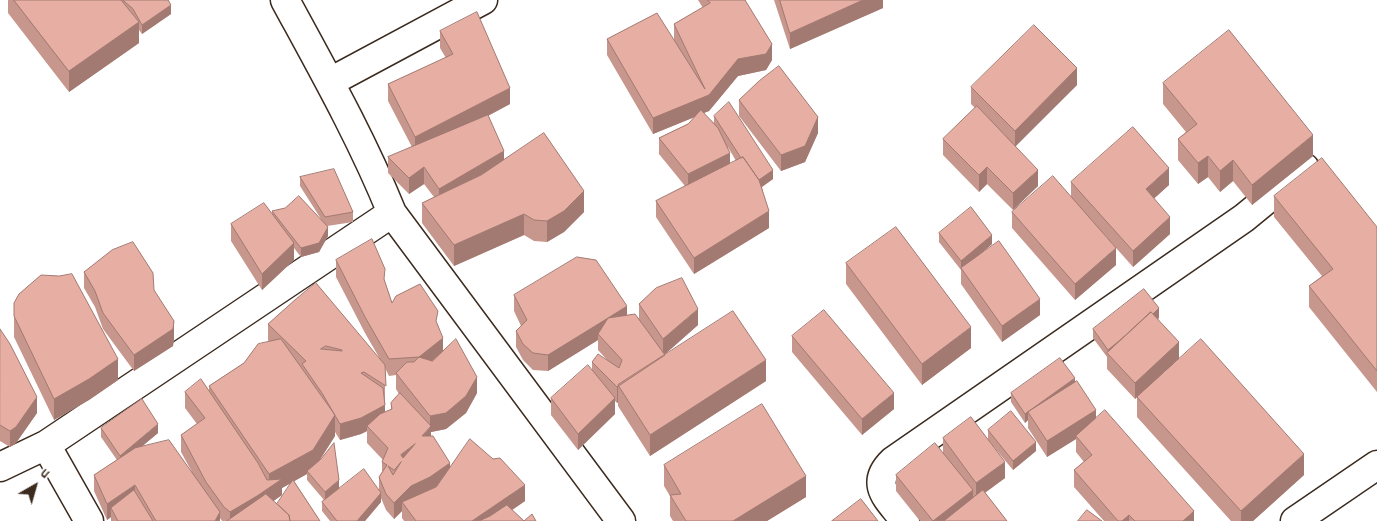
<!DOCTYPE html>
<style>
body{margin:0}
#map{position:relative;width:1377px;height:521px;overflow:hidden;background:#fff;font-family:Dekko,sans-serif}
canvas{display:block}
.north{position:absolute;left:10px;top:461px;width:50px;height:50px;-webkit-text-stroke:4px #fff;paint-order:stroke;rotate:38deg;font-size:14px;font-weight:700;line-height:20px;text-align:center;color:#3b2a1e}
.north::after{content:'';display:block;margin:auto;width:18px;height:22px;background:#3b2a1e;clip-path:polygon(50% 0,100% 100%,50% 72%,0 100%)}
</style>
<div id="map">
<canvas width="1377" height="521"></canvas>
<div class="north">U</div>
</div>
<script>
const context = document.querySelector('canvas').getContext('2d');
context.lineJoin = 'round';
function trace(path, color, width, dash) { context.strokeStyle = color; context.lineWidth = width; context.lineCap = dash ? 'butt' : 'round'; context.setLineDash(dash || []); context.stroke(path); }
function fill(path, color) { context.fillStyle = color; context.fill(path, 'evenodd'); }
const minor = new Path2D(`
 M285 0C323 70 362 139 392 213L621 521
 M330 82 483 0
 M46 445 89 521
 M0 467 46 445 392 213
 M905 521C889 499 868 485 893 461L1244 218 1305 168
 M1295 521 1377 465`);
const wall = new Path2D(`
 M8 0H168L171 14 142 34 139 30V43L69 92 8 13Z
 M698 0H745L772 60 766 70 738 76 709 111 703 113 714 123V116L773 179 762 187 769 228 694 274 656 217V201L685 186 659 154V138L688 124 695 117 653 134 607 55V39L674 40V24L703 8ZM728 147 736 161 730 164Z
 M774 0H883V8L790 49Z
 M440 31 510 104 488 116 504 160 584 212 564 232 547 242 534 241 524 235 454 266 422 223V203L434 197 424 184 409 194 388 173V157L412 147 388 101V84L446 58 440 48Z
 M1163 83 1313 156 1252 205 1233 181 1220 192 1208 177 1198 184 1178 160V139L1186 132 1163 104Z
 M1077 85 1015 146 1038 186 1013 210 987 184 979 192 943 155V139L975 108 971 104V87Z
 M739 100 818 133 805 162 781 171 739 116Z
 M300 177 353 212V222L327 226 328 236 319 252 301 257 294 248V260L262 290 231 241V224L272 214V211L321 219 300 186Z
 M1071 182 1169 185 1154 198 1170 234 1133 267 1101 231 1116 265 1075 300 1012 228V212L1071 197Z
 M1274 196 1377 227V392L1309 307V286L1322 276 1274 217Z
 M939 233 992 244 980 255 1040 315 1002 342 961 284V270L939 242Z
 M336 260 385 283 392 303 438 325 443 351 477 393 466 413 446 429 431 432V436L450 466 525 501 512 510 524 521H536H404L402 518V511L394 519 386 510 381 498V502L365 521H330L322 511V502L324 500 307 480V474L294 481 320 521H222L220 518V521H111V517L107 520 94 491V475L117 460 101 437V428L158 433 142 446 192 472 181 452V435L197 424 185 408V392L209 390V386L244 363 269 342 268 340V324L380 359 365 333 336 277ZM385 368 389 376 396 375V389L399 394 391 403V410L385 412ZM367 431V443L383 460 382 462V472L379 477V490L339 488 318 462 335 436V432L340 440 361 434ZM293 482 277 504 273 501 282 495V488Z
 M846 263 971 348 922 385 846 284Z
 M84 272 154 290 174 338 173 346 134 371 103 329 95 307 84 288Z
 M59 276 118 380 89 400 54 420 14 337V303Z
 M514 295 627 315 639 318V304L698 325 665 354V355L766 381 650 456 618 406V402L617 403 615 401V414L578 450 551 415V398L592 370V362L608 361 598 350V340L548 371 533 370 523 360 516 347V331L521 326 514 311Z
 M1159 318 1158 319 1179 359 1159 377 1304 475 1253 521H1231L1137 417V397L1135 399 1107 369V357L1093 338V329Z
 M0 329 37 413 16 443 10 447 0 441Z
 M792 336 894 409 862 435 792 352Z
 M1075 383 1096 419 1194 521H1104L1074 487V470L1084 462 1076 452V439L1047 457 1028 428V420L1025 423 1011 402V393Z
 M988 430 1036 451 1013 470 989 441 1005 478 985 493 1007 521H920L896 491V475L943 453V438L988 439Z
 M664 465 806 497 767 521H673L670 516V496L664 486Z`);
const shadedWall = new Path2D(`
 M863 0H883V8L790 49V33Z
 M171 5V14L142 34V25Z
 M139 22V43L69 92V71Z
 M772 44V60L766 70 738 76 709 111 653 134V118L738 59Z
 M1077 68V85L1015 147V131Z
 M510 88V104L415 154V137Z
 M818 117V133L805 162 781 171V155Z
 M1313 135V156L1252 205V185Z
 M504 151V167L439 205V189Z
 M730 153V169L688 190V174Z
 M1208 156V177L1198 184V163Z
 M1233 160V181L1220 192V171Z
 M424 167V184L409 194V178Z
 M987 167V184L979 192V175Z
 M1169 168V185L1146 206V189Z
 M773 170V179L756 191V182Z
 M1038 170V186L1013 210V193Z
 M584 191V212L564 232 547 242V221Z
 M769 211V228L694 274V258Z
 M524 214V235L454 266V245Z
 M1170 217V234L1133 267V251Z
 M328 227V236L319 252 301 257V248Z
 M992 235V244L962 269 961 268V270V261Z
 M294 243V260L262 290V274Z
 M1116 248V265L1075 300V284Z
 M1040 299V315L1002 342V326Z
 M627 306V323L608 318Z
 M1159 308V318L1111 357 1108 354V350Z
 M698 309V325L663 356V339Z
 M608 318 598 334V340L548 371V355Z
 M174 321V338L173 346 134 371V355Z
 M971 327V348L922 385V364Z
 M443 338V355L419 374V357Z
 M1179 342V359L1135 399V383Z
 M118 359V380L89 400 54 420V399Z
 M766 360V381L650 456V435Z
 M477 377V393L466 413 446 429 431 432V443L422 436 430 428V416Z
 M1075 378V387L1028 412V420L1025 423V414Z
 M618 386V402L617 403V387Z
 M894 393V409L862 435V419Z
 M37 397V413L16 443 10 447V431Z
 M615 398V414L578 450V434Z
 M385 405V421L367 426V431L361 434 340 440V424Z
 M1096 410V427L1076 436V439L1047 457V441Z
 M335 415V436L313 471H307V474L282 488V495L257 513 230 521V512L269 488V474Z
 M158 424V433L120 465V456Z
 M1036 442V451L1013 470V461Z
 M415 444 401 471V455Z
 M1304 454V475L1253 521H1241V511Z
 M1005 462V478L976 499V483Z
 M450 463V479L430 493 402 502V511L394 519V503L411 486Z
 M806 476V497L767 521H733Z
 M339 480V489L325 502V492Z
 M135 485V501L111 508V517L107 520V504Z
 M525 485V501L496 521H472Z
 M973 490V506L954 521H933Z
 M381 493V502L365 521H357Z
 M1194 511V521H1183Z
 M220 512V521H215Z
 M1129 515V521H1122Z`);
const building = new Path2D(`
 M14 0H121L139 22 69 71Z
 M123 0H168L171 5 142 25 133 9Z
 M708 0H745L772 44 766 54 738 59 709 95 653 118 607 39 657 13 705 89 674 24 710 3Z
 M780 0H863L790 33Z
 M477 12 510 88 415 137 388 84 453 54 440 31Z
 M1034 25 1077 68 1015 131 971 87Z
 M1229 30 1313 135 1252 185 1233 160 1220 171 1208 156 1198 163 1178 139 1197 124 1163 83Z
 M779 66 818 117 805 146 781 155 739 100 759 81Z
 M729 102 773 170 759 180 743 157 741 158 714 116Z
 M977 106 1038 170 1013 193 987 167 979 175 943 139Z
 M701 110 718 128 730 153 688 174 659 138 688 124Z
 M488 115 504 151 439 189 424 167 409 178 388 157Z
 M1133 127 1169 168 1146 189 1170 217 1133 251 1071 182Z
 M544 133 584 191 564 211 547 221 534 220 524 214 454 245 422 203 481 175Z
 M743 157 759 180 769 211 694 258 656 201Z
 M1322 158 1377 227V371L1309 286 1333 269 1274 196Z
 M334 169 353 212 325 217 300 177Z
 M1053 176 1116 248 1075 284 1012 212Z
 M299 196 328 227 319 243 301 248 272 211 285 208Z
 M264 203 294 243 262 274 231 224Z
 M971 207 992 235 961 261 939 233Z
 M896 227 971 327 922 364 846 263Z
 M372 239 385 269 384 279 392 303 396 296 420 284 438 311 436 321 443 338 419 357 389 359 365 317 336 260Z
 M999 241 1040 299 1002 326 961 268Z
 M133 242 153 273 154 290 174 321 173 329 134 355 103 313 95 291 84 272 112 250Z
 M577 257 596 260 627 306 608 318 635 314 665 355 617 387 592 362 598 354 619 368 622 360 598 334 608 318 548 355 533 353 523 344 516 331 527 320 514 295Z
 M72 274 118 359 89 379 54 399 14 316V303L19 294 41 275 59 276Z
 M682 278 698 309 663 339 639 304 656 288Z
 M316 283 385 365 386 386 364 372 361 373 383 388 385 405 361 418 340 424 322 393 302 364 306 361 268 324 296 299ZM326 346 342 350V351L321 349Z
 M1144 289 1159 308 1153 314 1151 312 1125 336 1108 350 1093 329Z
 M824 310 894 393 862 419 792 336Z
 M733 311 766 360 650 435 618 385Z
 M1151 312 1179 342 1135 383 1107 353Z
 M0 329 10 344 37 397 16 427 10 431 0 425Z
 M281 339 335 415 313 450 269 474 209 386 244 363 258 344Z
 M456 339 477 377 466 396 446 413 430 416 396 373 407 362H414L419 357 432 361Z
 M1201 339 1304 454 1241 511 1137 397Z
 M1060 358 1075 378 1025 414 1011 393Z
 M588 365 615 398 578 434 551 398Z
 M201 379 258 463 267 480 282 479 257 496 230 512 224 507 206 482 181 435 205 418 185 392Z
 M1077 381 1096 410 1047 441 1028 412Z
 M400 393 431 426 422 436H433L450 463 430 477 411 486 394 503 386 494 379 477 387 465 382 462 388 448 367 426 380 414 392 409 391 403ZM415 444 403 458 401 455ZM401 462 393 475 388 466 394 470Z
 M142 399 158 424 120 456 101 428Z
 M762 404 806 476 733 521H686L670 495 681 494 664 465Z
 M1105 410 1194 511 1183 521H1135L1129 515 1122 521H1118L1074 470 1092 455 1076 436Z
 M1011 411 1036 442 1013 461 988 430Z
 M971 417 1005 462 976 483 943 438Z
 M470 439 493 459 500 458 525 485 472 521H416L402 502 436 487Z
 M169 440 220 512 215 521H156L135 485 107 504 94 475 135 448Z
 M334 443 339 480 325 492 307 471 321 459Z
 M935 443 973 490 933 521 896 475Z
 M364 469 381 493 357 521H337L322 502Z
 M293 480 320 521H290L289 515 277 504Z
 M134 490 153 521H118L111 508Z
 M983 490 1007 521H944Z
 M266 494 289 515 290 521H227Z
 M861 499 878 521H832Z
 M507 505 524 521 532 514 536 521H479L490 516Z
 M1087 510 1102 521H1078Z`);
trace(minor, '#3b2a1e', 31);
trace(minor, '#fff', 28);
fill(wall, '#c7968c');
fill(shadedWall, '#a27a72');
fill(building, '#e7aea3');
trace(building, '#a27a72', 1);
</script>
